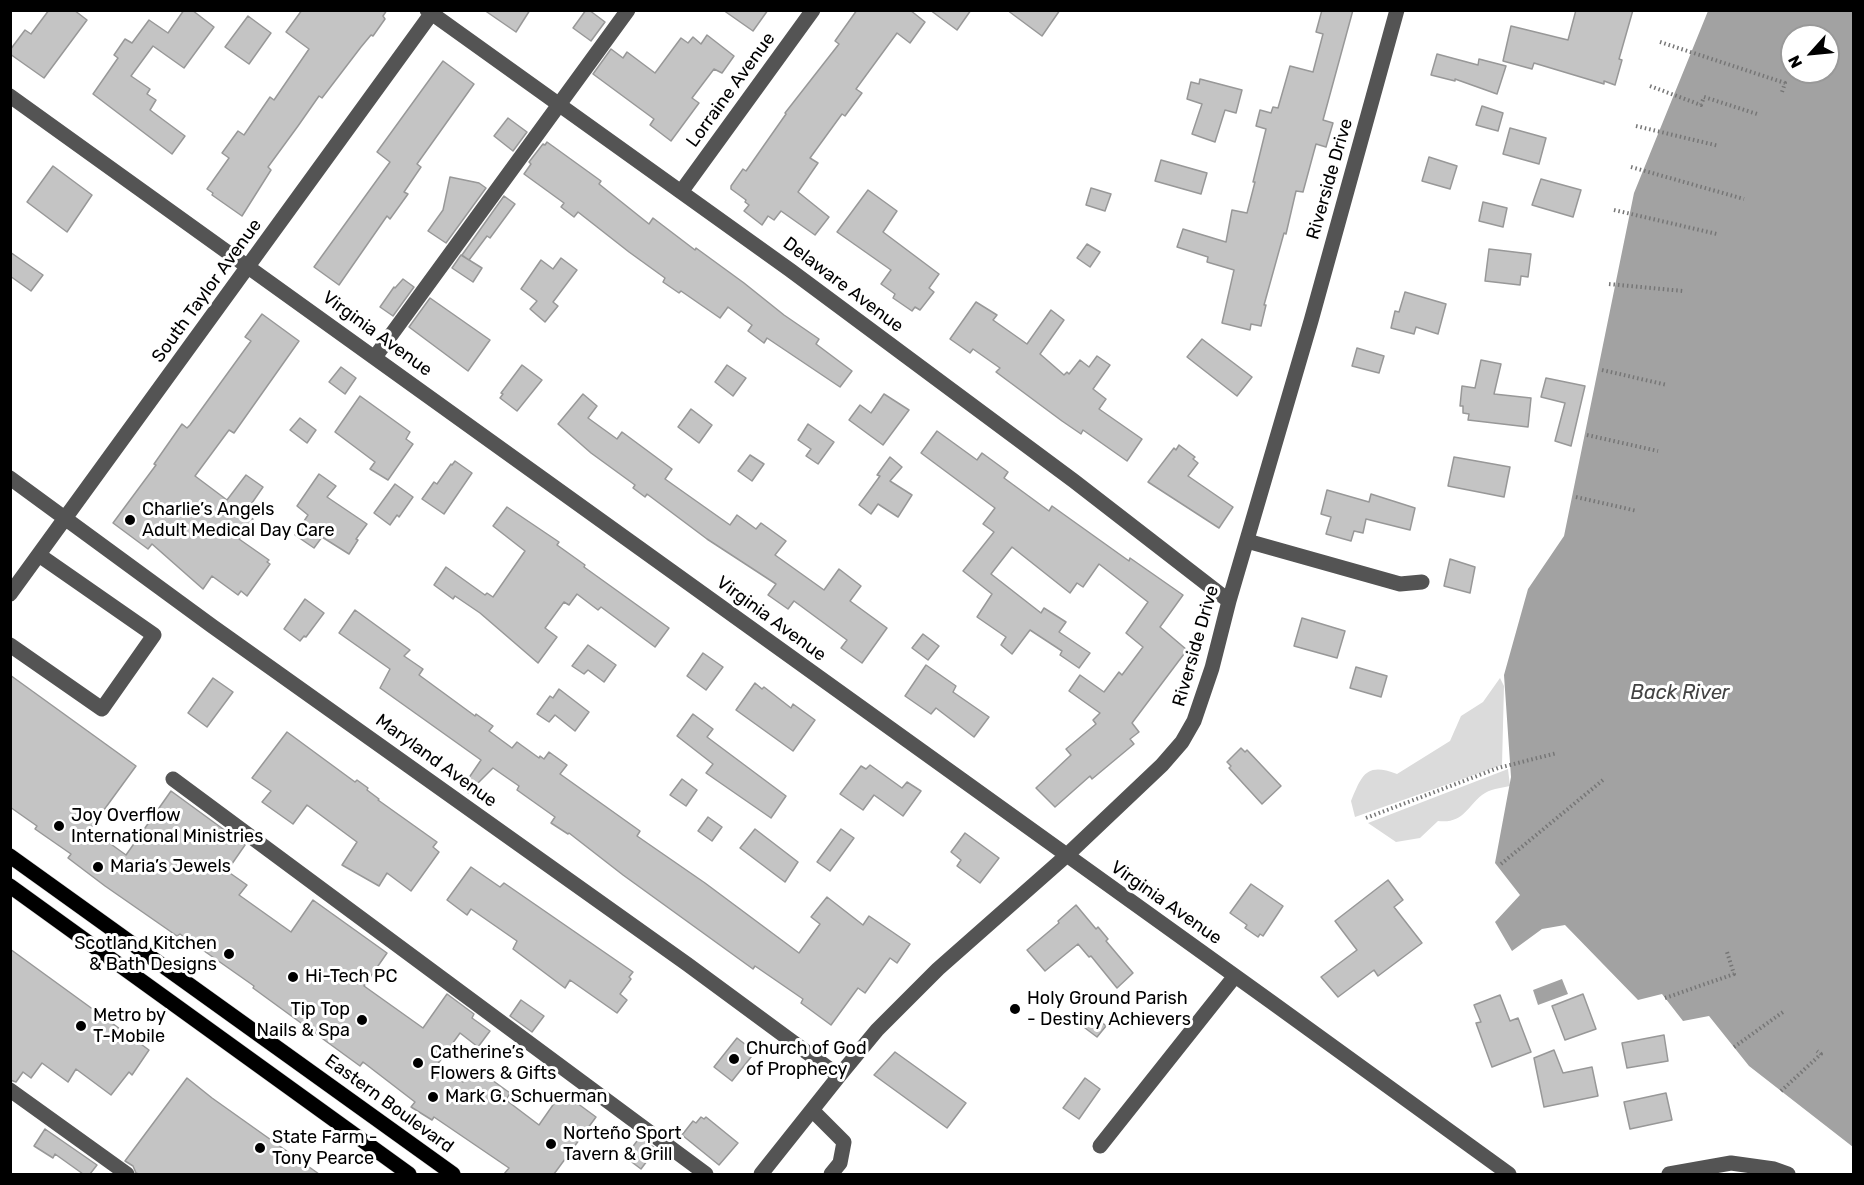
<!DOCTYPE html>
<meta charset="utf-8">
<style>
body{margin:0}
#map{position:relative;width:1864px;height:1185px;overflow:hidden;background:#fff;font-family:Rubik,sans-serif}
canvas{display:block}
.frame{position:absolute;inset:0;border:12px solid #000;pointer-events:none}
.north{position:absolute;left:1780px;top:24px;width:60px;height:60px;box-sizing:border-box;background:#fff;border:2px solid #999;border-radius:50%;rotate:243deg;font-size:16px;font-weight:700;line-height:24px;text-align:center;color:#000}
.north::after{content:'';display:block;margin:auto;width:21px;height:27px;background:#000;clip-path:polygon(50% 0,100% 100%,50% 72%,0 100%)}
</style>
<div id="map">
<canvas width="1864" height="1185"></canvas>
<div class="frame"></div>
<div class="north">N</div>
</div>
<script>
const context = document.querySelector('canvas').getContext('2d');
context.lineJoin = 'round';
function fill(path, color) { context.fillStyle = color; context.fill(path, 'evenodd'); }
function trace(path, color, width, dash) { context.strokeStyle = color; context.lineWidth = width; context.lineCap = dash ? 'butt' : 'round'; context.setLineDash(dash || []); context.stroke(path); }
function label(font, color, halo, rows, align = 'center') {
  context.font = font + ' Rubik,sans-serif'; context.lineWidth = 6; context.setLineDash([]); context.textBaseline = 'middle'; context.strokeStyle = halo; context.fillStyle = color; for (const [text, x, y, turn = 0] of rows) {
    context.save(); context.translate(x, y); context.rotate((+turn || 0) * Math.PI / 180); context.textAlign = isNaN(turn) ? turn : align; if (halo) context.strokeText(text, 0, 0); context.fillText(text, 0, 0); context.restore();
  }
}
const green = new Path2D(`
 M1500 678 1504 686 1502 765 1355 817 1351 801C1362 775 1366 762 1397 774L1450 741 1461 716 1483 702Z
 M1508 769 1510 786C1500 788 1490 789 1482 795 1467 807 1463 824 1438 821L1420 838 1396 842 1368 823Z`);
const water = new Path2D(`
 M1708 11H1853V1147L1749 1066 1709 1016 1683 1021 1662 994 1638 1000 1565 925 1542 929 1512 951 1495 922 1520 895 1495 863 1511 777 1504 675 1528 589 1564 536 1634 193ZM1792 36H1828V72H1792Z
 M1562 979 1568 994 1538 1005 1533 990Z`);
const building = new Path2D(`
 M49 10H74L87 20 44 78 10 54V50L25 30 31 34Z
 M184 10H192L214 27 184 68 153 46 131 76 150 89 147 94 156 100 150 110 185 136 172 154 93 94 118 58 114 55 125 39 132 43 149 20 168 33Z
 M302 10H387L383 16 385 19 373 36 371 35 361 47 322 98 319 96 298 126 268 167 271 170 242 216 212 195 213 193 207 189 229 158 222 153 238 131 244 135 270 97 274 100 309 49 286 32Z
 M484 10H530L516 32Z
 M586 10H589L605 22 591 41 573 28Z
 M723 10H768L753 31Z
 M857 10H910L925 22 910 43 897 33 856 89 862 93 845 116 842 114 810 158 818 163 798 192 829 217 815 235 781 211 774 220 768 216 762 225 744 211 749 205 745 202 746 200 731 189V186L743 169 746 171 786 114 785 113 839 44 835 41Z
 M930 10H971L957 30Z
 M1007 10H1060L1042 36Z
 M1322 10H1353L1323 120 1333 123 1326 147 1316 144 1303 192 1296 191 1286 234 1284 233 1264 305H1266L1261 326 1251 324 1250 330 1222 323 1234 270 1207 262 1208 257 1177 247 1183 229 1226 242 1232 210 1247 213 1255 182H1253L1266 129 1256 126 1260 110 1271 113 1273 107 1278 108 1290 66 1313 72 1323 34 1316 32Z
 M1576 10H1633L1619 59 1622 60 1615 85 1604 81V84L1534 63 1532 69 1503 61 1511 26 1568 40Z
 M248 16 271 33 249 64 225 47Z
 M707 35 734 56 722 73 714 69 692 98 699 103 671 141 650 125 654 119 593 74 611 49 623 58 627 52 655 73 681 38 688 43 693 37 701 44Z
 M1437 54 1478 65 1479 59 1506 66 1497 94 1455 79V81L1431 75Z
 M443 61 474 84 417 164 421 167 404 192 408 194 390 219 387 216 339 285 314 267 390 162 377 152Z
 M1200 79 1242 90 1236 113 1225 110 1215 142 1192 134 1202 104 1187 99 1191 82 1199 84Z
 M1482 106 1503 113 1498 131 1476 125Z
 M508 118 527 132 513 151 494 136Z
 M1510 128 1546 138 1539 164 1503 154Z
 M547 142 601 181 599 184 649 224 653 218 695 250 696 248 744 283 784 315 819 339 816 344 852 371 840 387 767 338 764 343 748 331 752 325 728 307 720 318 681 291 679 293 663 282 665 278 629 252 578 212 574 217 561 207 564 203 524 174 531 164 529 162 543 144 545 145Z
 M1429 157 1457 166 1450 189 1422 181Z
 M1161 160 1207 173 1201 194 1155 181Z
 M53 166 92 195 67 232 27 202Z
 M450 177 479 183 486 188 446 243 428 231 443 210Z
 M1541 179 1581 190 1573 217 1532 205Z
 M1091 188 1111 194 1105 211 1086 205Z
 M868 190 897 211 883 232 939 274 929 288 934 292 920 310 915 307 912 311 893 298 895 294 881 284 891 270 837 232Z
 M504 196 515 204 490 238 487 236 469 260 462 255Z
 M1483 202 1507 208 1503 227 1479 221Z
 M1087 244 1100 252 1090 267 1077 258Z
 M1489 249 1531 254 1528 277 1521 276 1520 285 1485 281Z
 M10 252 43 275 31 291 10 276Z
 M461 255 482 268 473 282 452 268Z
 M561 258 577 270 553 302 558 306 545 322 530 309 537 301 521 289 541 260 553 269Z
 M403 279 414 287 393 316 380 307 394 287 395 288Z
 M1405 292 1446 304 1438 334 1416 327 1414 334 1391 328 1395 311 1399 312Z
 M430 298 490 340 468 371 409 327Z
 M976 302 997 315 993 320 1027 344 1051 310 1064 320 1040 354 1064 375 1067 372 1069 374 1080 360 1089 367 1097 356 1110 365 1093 389 1106 399 1099 409 1142 439 1127 461 1083 430 1081 434 1062 421 996 372 1000 368 973 349 970 353 950 339Z
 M262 314 299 341 234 433 229 430 195 476 227 500 246 475 263 487 245 513 253 519 239 539 269 560 267 562 270 564 247 596 241 591 238 595 212 576 203 589 152 544 148 549 113 523 156 465 154 464 182 424 187 428 190 425 251 341 245 337Z
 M1202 339 1252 377 1237 396 1187 357Z
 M1357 348 1384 356 1379 373 1352 366Z
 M1481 360 1501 364 1494 394 1531 398 1528 427 1468 420 1469 414 1463 413V406H1460L1462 386 1475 388Z
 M522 365 542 380 517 411 500 398 503 394 501 393Z
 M727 365 746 378 733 396 715 382Z
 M341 367 356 378 345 394 329 382Z
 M1546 378 1585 386 1571 446 1555 441 1565 403 1541 397Z
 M583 394 597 406 588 418 617 439 622 432 672 469 665 479 730 525 737 515 756 529 761 523 786 541 775 555 824 590 839 569 861 586 850 601 887 628 862 663 841 648 847 640 794 601 788 609 768 595 776 584 707 539 647 494 645 497 633 488 635 485 591 453 558 424Z
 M884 394 909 410 883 445 849 420 860 405 871 413Z
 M360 396 410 432 406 439 413 444 388 480 370 469 375 462 335 432Z
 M691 409 712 425 699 443 678 427Z
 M300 418 316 430 307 443 290 430Z
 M808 424 834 442 818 464 806 456 811 449 798 440Z
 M937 431 977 460 982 453 1008 472 1004 478 1049 511 1052 506 1129 561 1130 558 1183 595 1160 627 1187 650 1132 723 1139 732 1130 739 1134 744 1092 779 1090 776 1055 807 1036 788 1071 755 1066 749 1096 724 1093 720 1100 713 1069 691 1080 675 1104 692 1119 672 1122 675 1143 647 1126 633 1148 602 1099 564 1083 587 1077 583 1070 593 1012 547 991 574 1041 613 1044 608 1066 622 1059 632 1090 653 1079 668 1060 655 1062 651 1030 630 1012 654 1001 645 1006 637 977 617 992 594 963 571 994 532 983 524 995 508 921 453Z
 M1179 445 1195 457 1193 459 1198 463 1188 476 1233 507 1219 528 1148 482 1174 448 1176 450Z
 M750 455 764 464 752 481 738 471Z
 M890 457 902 467 890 481 912 495 898 517 878 504 871 514 859 505 880 476 877 475Z
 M1454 457 1510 467 1504 497 1448 486Z
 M455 461 472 473 444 514 422 499 434 482 437 484 451 464 452 465Z
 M319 474 336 486 327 497 367 524 356 539 358 540 349 554 322 537 314 548 295 535 308 515 297 506Z
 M395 484 413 497 399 517 397 515 390 525 374 513Z
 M1327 490 1369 502 1371 494 1415 508 1410 530 1366 519 1363 533 1354 531 1351 541 1326 534 1331 517 1321 514Z
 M507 507 559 542 557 545 585 565 584 567 669 628 655 647 601 607 598 610 577 594 569 605 564 602 545 628 557 637 538 663 480 613 455 596 453 599 434 585 446 567 485 595 487 593 493 597 525 551 493 526Z
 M1450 559 1475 567 1470 593 1444 586Z
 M305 599 324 613 306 637 304 636 300 641 284 629Z
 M355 610 410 650 404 656 423 669 419 675 475 716 476 714 493 726 489 731 512 748 517 742 539 758 540 756 544 759 549 752 567 765 560 774 640 831 637 836 705 883 799 953 820 924 811 917 827 897 863 925 869 916 910 944 897 963 890 958 865 993 858 988 831 1025 801 1003 803 999 755 966 753 969 623 875 569 833 568 834 551 823 555 817 517 790 519 786 493 768 468 793 462 788 481 760 380 688 390 669 339 633Z
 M1302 618 1345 631 1337 658 1294 646Z
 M923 634 939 646 928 660 912 648Z
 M588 645 616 665 604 682 588 670 584 674 572 666Z
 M703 653 723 667 706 690 687 676Z
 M926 665 956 686 953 692 989 717 974 737 936 708 931 714 905 696Z
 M1356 667 1387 676 1381 697 1350 688Z
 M10 675 136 766 90 829 126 855 171 791 245 845 227 871 247 885 239 895 291 932 313 900 387 953 364 986 423 1028 447 994 474 1014 472 1018 490 1031 478 1047 460 1033 437 1065 463 1082 474 1067 510 1093 506 1100 539 1125 562 1092 596 1117 554 1174H504L509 1168 434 1117 432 1120 411 1107 415 1102 363 1062 360 1066 253 988 254 986 180 934 177 936 105 886 68 858 71 854 35 829 37 826 10 807Z
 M213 678 233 692 207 727 188 713Z
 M755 683 762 689 764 687 791 708 793 704 815 720 793 751 736 710Z
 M559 689 589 712 575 731 555 715 549 722 537 714 550 696 553 698Z
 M693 714 713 729 707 737 786 796 771 818 706 773 713 764 677 736Z
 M287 732 355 782 357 780 368 788 367 790 379 799 378 800 437 842 433 847 439 852 411 891 387 873 379 886 342 865 357 842 307 805 293 824 262 802 271 791 252 778Z
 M1241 748 1245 752 1247 750 1281 786 1262 804 1229 768 1231 766 1227 762Z
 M870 765 902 788 907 782 921 791 903 816 874 795 863 810 840 794 861 766 866 769Z
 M682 779 697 790 686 806 670 795Z
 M708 817 722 827 712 841 698 831Z
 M755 829 798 862 785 882 740 848Z
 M841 829 854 838 830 871 817 862Z
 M965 833 999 858 980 883 957 866 961 860 951 852Z
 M471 867 500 887 504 883 633 972 629 977 631 979 620 994 627 1000 617 1013 570 980 565 988 513 949 517 941 471 909 467 915 447 900Z
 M1388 880 1403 900 1394 907 1422 943 1378 976 1374 970 1338 997 1321 977 1357 950 1335 921Z
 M1251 884 1283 906 1263 936 1260 934 1258 937 1245 928 1247 925 1230 913Z
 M1076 905 1096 929 1098 927 1108 939 1106 941 1133 973 1117 988 1091 956 1089 957 1078 944 1045 971 1027 950 1059 923 1058 921Z
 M10 949 149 1050 132 1075 129 1072 111 1095 76 1069 68 1082 42 1063 31 1078 23 1072 16 1082 10 1080Z
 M1583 994 1596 1029 1565 1040 1552 1006Z
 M1500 995 1510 1021 1518 1018 1531 1052 1492 1067 1476 1023 1481 1022 1474 1005Z
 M521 1000 544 1016 532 1032 510 1016Z
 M1095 1016 1106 1026 1097 1037 1085 1028Z
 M1664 1035 1668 1061 1627 1068 1622 1043Z
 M737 1038 755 1052 732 1081 714 1067Z
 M1554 1050 1563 1073 1592 1067 1598 1096 1544 1107 1534 1058Z
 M895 1052 966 1103 947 1128 874 1075Z
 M187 1078 212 1098 319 1174H139L136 1173 133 1166 125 1161Z
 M1085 1078 1100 1089 1079 1119 1063 1108Z
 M1666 1093 1672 1120 1630 1129 1624 1102Z
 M701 1117 704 1119 706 1117 738 1143 719 1165 682 1135 693 1121 696 1123Z
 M45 1129 97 1165 90 1174H83L55 1154 53 1158 34 1146Z
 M640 1137 656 1149 641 1169 625 1157Z`);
const path = new Path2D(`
 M1660 42 1785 83 1782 92
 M1650 86 1701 105 1704 97 1757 114
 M1636 126 1719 146
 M1631 167 1744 199
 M1614 210 1717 234
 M1609 284 1683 291
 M1602 370 1667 385
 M1587 435 1658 451
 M1576 497 1637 511
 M1366 818 1498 768 1557 753
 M1501 864 1603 780
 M1665 998 1734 974 1727 952
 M1734 1047 1783 1012
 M1781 1091 1821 1054 1817 1051`);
const minor = new Path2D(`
 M427 10 790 270 1074 481 1229 601
 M10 96 1270 1001 1509 1174
 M681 192 813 10
 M375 357 628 10
 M10 478 212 626 687 964 839 1076
 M1247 541 1400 584 1422 582
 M10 594 434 10
 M10 645 102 709 154 635 39 555
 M173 779 706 1174
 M10 1090 127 1174
 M812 1110 844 1142 840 1163 831 1174
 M1100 1146 1235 976
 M761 1174 839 1076 877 1030 938 969 1066 856 1162 765 1182 742 1194 721 1212 668 1229 601 1311 321 1397 10
 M1669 1174 1731 1163 1774 1169 1788 1174`);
const major = new Path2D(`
 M10 856 453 1174
 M10 886 409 1174`);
const markers = [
 [130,520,6,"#000"],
 [59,826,6,"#000"],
 [98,867,6,"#000"],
 [229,954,6,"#000"],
 [293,977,6,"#000"],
 [1015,1009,6,"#000"],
 [362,1020,6,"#000"],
 [81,1026,6,"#000"],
 [734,1059,6,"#000"],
 [418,1063,6,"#000"],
 [433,1097,6,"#000"],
 [551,1144,6,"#000"],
 [260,1148,6,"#000"]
];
const streetNames = [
 ["Lorraine Avenue",731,90,-54],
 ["Riverside Drive",1330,179,-74],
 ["Delaware Avenue",843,285,37],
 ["South Taylor Avenue",207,291,-54],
 ["Virginia Avenue",377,334,36],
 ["Virginia Avenue",771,619,36],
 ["Riverside Drive",1196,646,-74],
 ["Maryland Avenue",436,761,36],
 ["Virginia Avenue",1166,903,35],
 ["Eastern Boulevard",389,1104,36]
];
const poiNames = [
 ["Charlie’s Angels",142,510],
 ["Adult Medical Day Care",142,531],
 ["Joy Overflow",71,816],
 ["International Ministries",71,837],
 ["Maria’s Jewels",110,867],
 ["Scotland Kitchen",217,944,"right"],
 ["& Bath Designs",217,965,"right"],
 ["Hi-Tech PC",305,977],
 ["Holy Ground Parish",1027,999],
 ["- Destiny Achievers",1027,1020],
 ["Tip Top",350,1010,"right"],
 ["Nails & Spa",350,1031,"right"],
 ["Metro by",93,1016],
 ["T-Mobile",93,1037],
 ["Church of God",746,1049],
 ["of Prophecy",746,1070],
 ["Catherine’s",430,1053],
 ["Flowers & Gifts",430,1074],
 ["Mark G. Schuerman",445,1097],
 ["Norteño Sport",563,1134],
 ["Tavern & Grill",563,1155],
 ["State Farm -",272,1138],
 ["Tony Pearce",272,1159]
];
const waterNames = [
 ["Back River",1680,693]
];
fill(green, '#dbdbdb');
fill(water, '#a2a2a2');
fill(building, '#c4c4c4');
trace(building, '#989898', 1.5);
trace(major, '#dbdbdb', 16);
trace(path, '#767676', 4, [1.5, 3]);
trace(minor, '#545454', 15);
trace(major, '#000', 15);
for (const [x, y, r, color] of markers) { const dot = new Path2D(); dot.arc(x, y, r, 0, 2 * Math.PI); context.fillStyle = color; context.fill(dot); trace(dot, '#fff', 2); }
label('18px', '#000', '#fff', streetNames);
label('18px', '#000', '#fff', poiNames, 'left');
label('italic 20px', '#434343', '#fff', waterNames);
</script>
